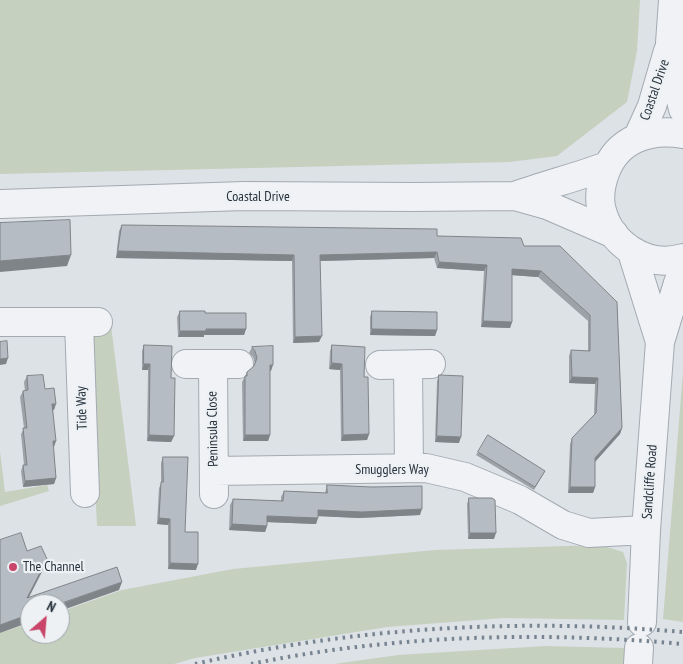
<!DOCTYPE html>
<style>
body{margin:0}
#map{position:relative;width:683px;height:664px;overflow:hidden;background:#dde2e7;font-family:"PT Sans Narrow",sans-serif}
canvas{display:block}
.north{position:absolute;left:20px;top:594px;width:50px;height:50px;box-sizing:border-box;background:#edf1f4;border:1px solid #9ea5ab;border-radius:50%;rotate:27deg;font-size:14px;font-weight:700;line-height:20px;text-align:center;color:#27323d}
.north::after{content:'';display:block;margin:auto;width:18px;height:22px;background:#c94569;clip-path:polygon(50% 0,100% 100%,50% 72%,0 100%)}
</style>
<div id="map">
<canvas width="683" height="664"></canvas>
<div class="north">N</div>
</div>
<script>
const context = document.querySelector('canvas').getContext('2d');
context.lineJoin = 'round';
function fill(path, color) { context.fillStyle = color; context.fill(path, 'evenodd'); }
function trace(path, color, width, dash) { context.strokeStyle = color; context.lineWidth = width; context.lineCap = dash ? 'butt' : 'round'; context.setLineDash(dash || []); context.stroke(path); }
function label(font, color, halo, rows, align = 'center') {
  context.font = font + ' "PT Sans Narrow",sans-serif'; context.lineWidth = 4.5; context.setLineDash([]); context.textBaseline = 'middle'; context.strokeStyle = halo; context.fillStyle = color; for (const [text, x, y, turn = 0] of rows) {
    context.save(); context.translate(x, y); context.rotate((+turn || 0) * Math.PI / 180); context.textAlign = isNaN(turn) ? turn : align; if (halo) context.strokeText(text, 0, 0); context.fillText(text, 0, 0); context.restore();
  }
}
const green = new Path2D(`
 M0 0H640L637 51 627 102 557 156 510 162 0 174Z
 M110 317 136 526H97L88 340Z
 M683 372V622L663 619Z
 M0 451 5 492 47 485 49 491 0 506Z
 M601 545 623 552 627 563 624 620 504 618 387 627 195 658 174 664H0V633L30 623V634H60V612L122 590 233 569 435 550Z
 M545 646 625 648 623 664H334L398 655Z`);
const minor = new Path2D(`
 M673 0 670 43 677 84 683 109
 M683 134C650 128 617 139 605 173 601 184 599 196 601 207 609 244 647 269 683 258
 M638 137 652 106 668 51
 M515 196C546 185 577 177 607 166
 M0 204 244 196 414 197 515 196 547 205 614 234
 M632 252 660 342
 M0 322H98
 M79 322 85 493
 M186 364H239
 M213 364 214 494
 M380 365 431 364
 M408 365 409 468
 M214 471 426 468 465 477 520 500 563 525 589 533 646 530
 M642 622 646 530 660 342 678 283 683 271
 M638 664 639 648`);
const rail = new Path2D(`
 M195 664C354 627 520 618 683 632
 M251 664C392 635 540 631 683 644`);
const wall = new Path2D(`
 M122 225 437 236 524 246 617 302 622 428 620 434 595 462V487L593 493H568L570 444 572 438 594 415 595 384 569 383V356L571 350 588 351V321L538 277 512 275V322L510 328 481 327 484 271 437 268 434 258 320 261 319 342 293 343 292 261 116 258 119 231Z
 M180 311 205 313 246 329 244 335H204V337H178L177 317Z
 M372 311 437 330 435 336 370 335V317Z
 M144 345 171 378 174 436 171 442 147 441 148 370H142V351Z
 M332 345 364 377 369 434 367 440 341 441 340 370 329 369 330 351Z
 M252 347 271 371H270V435L268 441H243L242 382 247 372 254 367 255 364 253 357 249 353Z
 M439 375 459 443 435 442 437 381Z
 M27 376 45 389 54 410H53L54 447H53L56 478 54 484 23 487 21 471 23 465H24L21 434 24 428 20 397 23 391H25L24 382Z
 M478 452 545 471 534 490 476 455Z
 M163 457 185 532 196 570 168 569V525L157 524 159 488 161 484V463Z
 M327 485 420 515 359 518 318 516 316 524 267 522V526L265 532 229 530 230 505 233 499 281 501V497L284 491 325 493Z
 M469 498 494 539H468L467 504Z`);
const shadedWall = new Path2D(`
 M118 251 294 255 292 261 116 258Z
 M437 252 434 258 318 261 320 255Z
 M71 255 67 266 0 272V261Z
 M439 262 487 265 484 271 437 268Z
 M512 269 541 271 538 277 510 275Z
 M483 321 512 322 510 328 481 327Z
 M206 329H246L244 335H204V337H178L180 331Z
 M372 329 437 330 435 336 370 335Z
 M322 336 319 342 293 343 295 337Z
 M8 358 6 364 0 365V359Z
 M332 363 342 364 340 370 329 369Z
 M144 364H150L148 370H142Z
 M270 365H273L271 371H268Z
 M572 377 598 378 595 384 569 383Z
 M52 404H56L54 410H50Z
 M622 428 620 434 593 464 595 458Z
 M369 434 367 440 341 441 343 435Z
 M149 435 174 436 171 442 147 441Z
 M245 435H270L268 441H243Z
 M437 436 461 437 459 443 435 442Z
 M53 441H56L54 447H51Z
 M56 478 54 484 23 487 25 481Z
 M570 487H595L593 493H568Z
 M422 509 420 515 359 518 316 516 318 510Z
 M267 516 318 518 316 524 265 522Z
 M159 518 170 519 168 525 157 524Z
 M232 524 267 526 265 532 229 530Z
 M470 533H496L494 539H468Z
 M47 559 44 568 24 607 27 598Z
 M170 563 198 564 196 570 168 569Z
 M122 582 119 590 60 611V604Z
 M30 614V622L0 633V625Z`);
const building = new Path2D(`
 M70 220 71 255 0 261V223Z
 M122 225 437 229V236L521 238 524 246H560L617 302 622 428 595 458V487H570L572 438 596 413 598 378 572 377 571 350 590 351V315L541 271 512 269V322L483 321 487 265 439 262 437 252 320 255 322 336 295 337 294 255 118 251Z
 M180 311H205V313H246V329H206V331H180Z
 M372 311 437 312V330L372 329Z
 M7 341 8 358 0 359V342Z
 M144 345 172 346 171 378H175L174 436 149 435 150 364H144Z
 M332 345 365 347 364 377H368L369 434 343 435 342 364 332 363Z
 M273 346V365H270V435H245V376H247V372L254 366 257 358 255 351 252 347Z
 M43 375 45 389 54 388 56 404H52L56 441H53L56 478 25 481 23 465H27L23 428H27L23 391 28 390 27 376Z
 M439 375 463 376 461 437 437 436Z
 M488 435 545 471 535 487 478 452Z
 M163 457H188L185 532H198V564L170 563V519L159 518 161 482H163Z
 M327 485 372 487 422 486V509L362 512 318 510V518L267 516V526L232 524 233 499 283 501 284 491 327 493Z
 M469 498H492L495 500 496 533H470Z
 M21 533 27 551 41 546 47 559 27 598 117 567 122 582 59 604H30V614L0 625V540Z`);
const markers = [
 [13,567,5,"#c94569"]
];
const streetNames = [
 ["Coastal Drive",655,90,-71],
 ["Coastal Drive",258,197],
 ["Tide Way",82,408,-92],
 ["Peninsula Close",213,429,-91],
 ["Smugglers Way",392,470],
 ["Sandcliffe Road",650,482,-86]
];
const poiNames = [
 ["The Channel",23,567]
];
fill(green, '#c5d0bf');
trace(minor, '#a3aab1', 30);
trace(minor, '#f0f2f5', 28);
trace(rail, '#778490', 4, [2.5, 5]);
fill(wall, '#9ca2a8');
fill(shadedWall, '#7f8488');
fill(building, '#b5bcc3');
trace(building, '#7f8488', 1);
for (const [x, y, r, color] of markers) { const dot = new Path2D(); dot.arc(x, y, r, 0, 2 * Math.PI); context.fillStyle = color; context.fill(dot); trace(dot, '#edf1f4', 2); }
label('14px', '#27323d', '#edf1f4', streetNames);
label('14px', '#27323d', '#edf1f4', poiNames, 'left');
</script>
